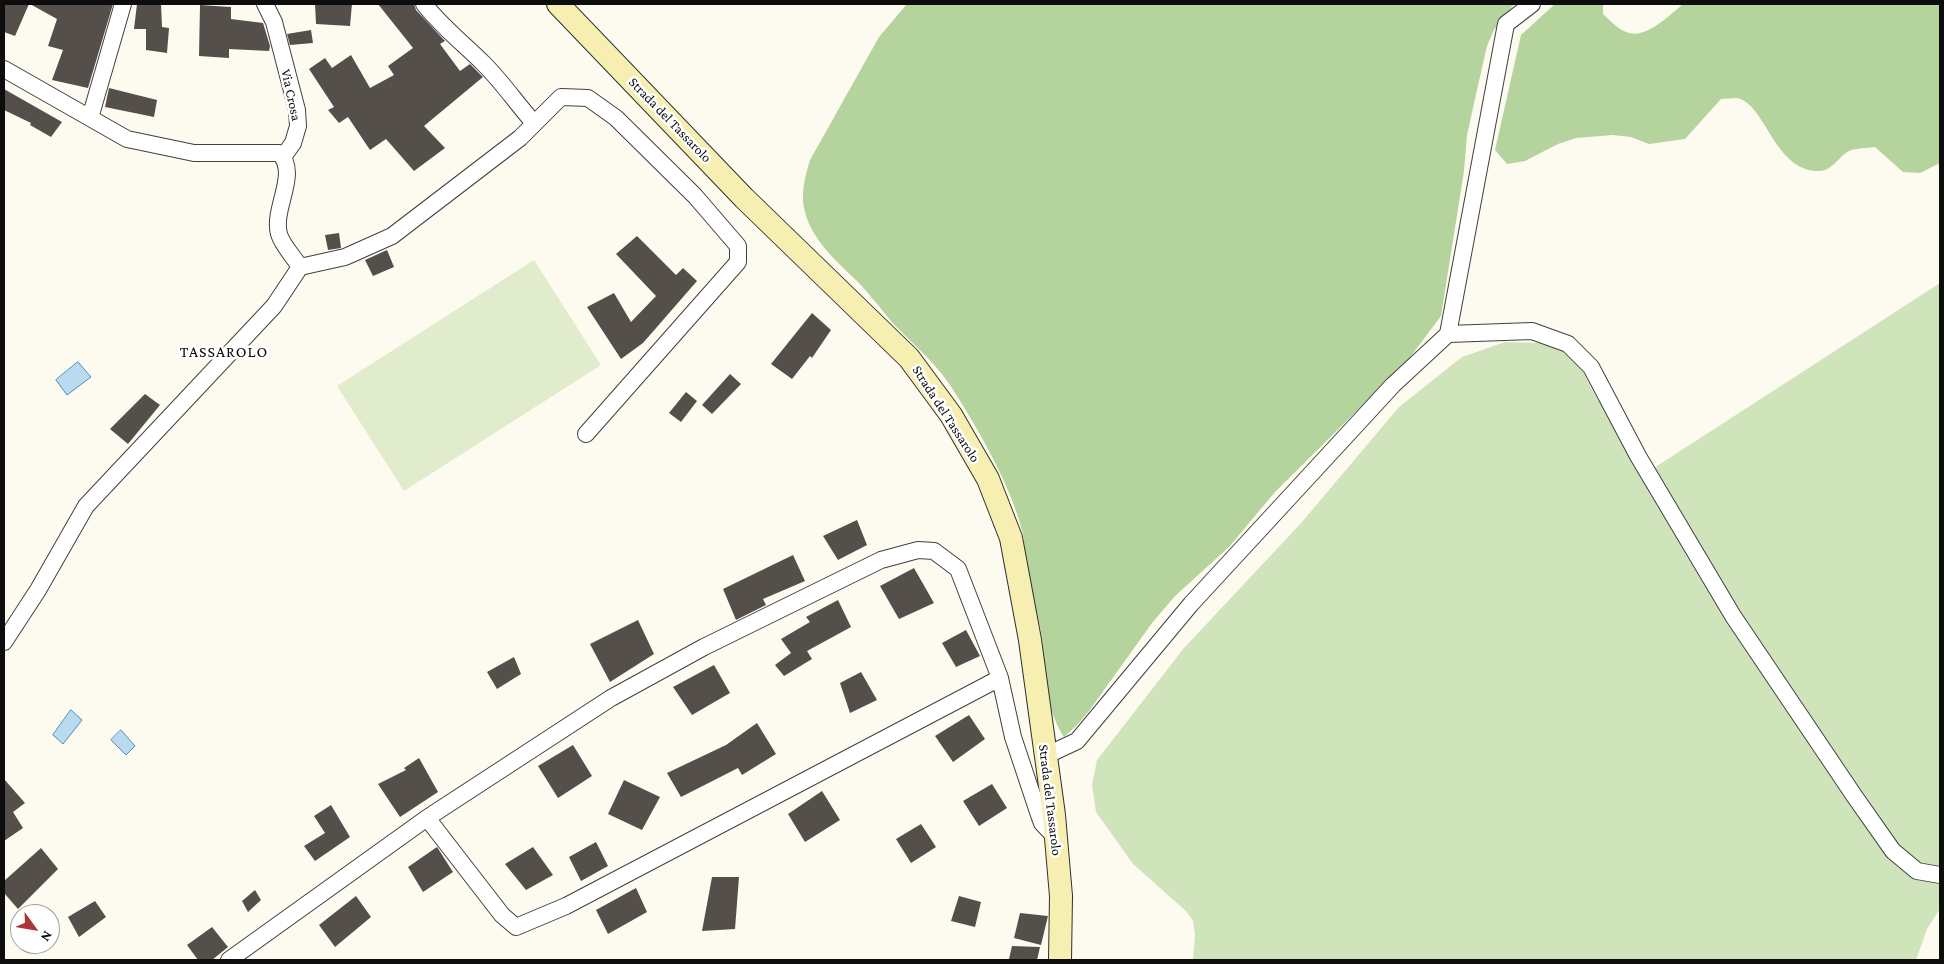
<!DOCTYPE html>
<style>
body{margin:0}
#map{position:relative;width:1944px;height:964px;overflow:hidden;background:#fdfbef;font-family:"Crimson Pro",serif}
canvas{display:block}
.frame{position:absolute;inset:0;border:5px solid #0d0d0d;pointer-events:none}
.north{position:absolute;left:10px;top:904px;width:50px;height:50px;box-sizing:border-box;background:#fff;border:1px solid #9e9e9e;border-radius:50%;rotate:122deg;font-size:14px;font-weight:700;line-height:20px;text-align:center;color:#0d0d0d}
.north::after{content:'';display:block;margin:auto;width:18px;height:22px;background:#ad3539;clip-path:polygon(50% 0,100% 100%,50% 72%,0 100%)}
</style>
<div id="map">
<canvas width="1944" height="964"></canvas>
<div class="frame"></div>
<div class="north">N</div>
</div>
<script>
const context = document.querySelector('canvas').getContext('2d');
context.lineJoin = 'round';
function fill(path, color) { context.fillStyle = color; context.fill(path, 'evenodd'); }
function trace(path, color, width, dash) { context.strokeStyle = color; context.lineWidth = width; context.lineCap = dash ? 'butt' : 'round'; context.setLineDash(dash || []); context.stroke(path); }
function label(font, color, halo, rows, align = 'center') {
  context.font = font + ' "Crimson Pro",serif'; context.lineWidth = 5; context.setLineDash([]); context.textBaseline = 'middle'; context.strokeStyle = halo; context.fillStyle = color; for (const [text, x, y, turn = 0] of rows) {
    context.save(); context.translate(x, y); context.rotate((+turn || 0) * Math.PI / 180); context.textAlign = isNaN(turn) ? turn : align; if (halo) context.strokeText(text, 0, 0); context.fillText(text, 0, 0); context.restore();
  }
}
const green = new Path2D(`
 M1940 283V909L1927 929 1916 960H1193L1195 934 1193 921 1186 911 1133 864 1096 812 1092 785 1097 760 1184 648 1302 522 1399 407 1462 357 1505 342 1541 343 1565 351 1579 363 1591 388 1643 475Z`);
const forest = new Path2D(`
 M907 4H1514L1494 30 1487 46 1479 81 1467 135 1464 171 1441 316 1408 360 1275 492 1229 547 1175 596 1152 623 1089 711 1077 725 1064 737C1044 706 1046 673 1042 638 1039 615 1029 592 1026 568 1024 557 1025 545 1023 534 1011 485 979 431 952 388 933 359 913 345 891 321 880 308 869 293 857 281 837 262 812 240 805 212 800 196 805 176 810 160L879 37Z
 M1555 4H1603V14C1611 21 1618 30 1629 33 1647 38 1670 15 1683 4H1940V163L1920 173 1903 172 1875 147C1868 148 1856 148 1849 151 1838 157 1832 172 1817 171 1773 169 1766 104 1737 98 1732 98 1726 99 1721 99L1685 139 1649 144 1631 137 1613 135 1576 138 1558 144 1525 161 1507 164 1495 150 1521 35Z`);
const pitch = new Path2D(`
 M534 260 601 365 404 491 337 386Z`);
const water = new Path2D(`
 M78 362 91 377 67 395 56 380Z
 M71 710 82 720 63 744 53 735Z
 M121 730 135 746 126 755 111 740Z`);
const building = new Path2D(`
 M4 4H29L15 36 4 32Z
 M30 4H113L88 88 52 80 63 50 48 46 57 19Z
 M137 4H161L162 27 169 28 167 53 146 50V29H134Z
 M315 4H352L350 26 316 24Z
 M378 4H414L416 10 445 41 440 44 460 71 470 64 483 77 424 126 445 148 414 171 386 139 370 150 348 117 339 123 328 110 334 107 309 69 325 58 332 68 351 55 370 88 394 75 388 66 413 48Z
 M200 5 231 7V19L263 23 270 46 269 51 229 49V58L199 56Z
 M311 30 313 43 290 45 287 34Z
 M109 88 157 100 154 117 105 107Z
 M4 89 62 122 51 137 30 125 31 123 4 110Z
 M339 233 341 248 328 250 325 235Z
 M637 236 676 275 683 268 697 281 643 343 621 359 587 307 614 293 631 322 656 296 616 254Z
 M387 250 394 267 373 276 365 260Z
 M812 313 831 330 812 358 810 356 792 379 771 364Z
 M730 374 741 384 712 414 702 405Z
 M686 392 697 401 681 422 669 413Z
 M145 394 160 405 128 444 110 429Z
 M857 520 867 545 838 560 823 536Z
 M793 555 805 581 763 599 766 605 736 620 723 589Z
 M914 568 934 603 899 619 880 586Z
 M838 600 851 627 807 651 812 659 784 676 775 665 791 653 781 639 810 622 806 617Z
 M638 620 654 654 610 682 590 644Z
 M966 630 980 656 956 667 942 643Z
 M514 657 521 674 497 689 487 672Z
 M714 665 730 693 692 715 673 687Z
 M861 672 877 700 850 713 840 683Z
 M969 715 985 739 953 762 935 736Z
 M757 723 776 754 742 775 738 768 681 797 667 773 726 745Z
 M573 745 592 776 558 798 538 766Z
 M419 758 438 792 400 817 378 784 406 770 404 768Z
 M4 779 25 803 13 812 23 828 4 841Z
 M624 780 660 797 642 830 608 814Z
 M992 784 1007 808 979 826 963 801Z
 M822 791 840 820 805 842 788 814Z
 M331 805 350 837 315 861 304 846 325 833 314 816Z
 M921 824 936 847 911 863 896 839Z
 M596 842 608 866 581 881 569 857Z
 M437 847 453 872 423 892 408 867Z
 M533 847 553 875 526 890 505 864Z
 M41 848 58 869 18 909 4 893V881Z
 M712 877H739L735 929 702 931Z
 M636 888 647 912 608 934 596 910Z
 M255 890 261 900 248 912 242 901Z
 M356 896 371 917 335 947 319 925Z
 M959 896 981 902 975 927 951 921Z
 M95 901 106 917 79 937 68 917Z
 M1020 913 1048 916 1041 945 1014 938Z
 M212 927 228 947 212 960H198L187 945Z
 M1012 946 1040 947 1037 960 1009 959Z`);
const minor = new Path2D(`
 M265 4 274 22 297 110 298 126 293 143 283 157
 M424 4C442 27 464 44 484 64 503 83 517 104 534 123
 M1532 4 1506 24 1448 334 1532 331 1568 344 1591 367 1638 456 1733 616 1855 797 1893 851 1917 871 1940 875
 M4 69 127 139 194 153H279C300 173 272 208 279 234 282 245 294 257 300 267
 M90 118 123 4
 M4 642 38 590 86 506 274 306 300 267 345 257 392 236 520 138 561 97 588 98 616 118 695 196 738 246V262L586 434
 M1000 678 1013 737 1039 815 1042 823 1056 838
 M1045 756 1077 741 1191 604 1393 385 1448 334
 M229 960 427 818 611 698 704 647 881 560 918 550 934 551 958 569 1000 678 566 906 516 927 502 915 427 818`);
const secondary = new Path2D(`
 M558 4 744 198 909 358 951 415 988 479 1011 538 1030 640 1054 815 1061 896 1060 960`);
const streetNames = [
 ["Via Crosa",291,95,78],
 ["Strada del Tassarolo",670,120,46],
 ["Strada del Tassarolo",946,414,57],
 ["Strada del Tassarolo",1050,800,83]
];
const quarterNames = [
 ["TASSAROLO",224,352]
];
fill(green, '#d0e4bc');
fill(forest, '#b5d39d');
fill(pitch, '#e1eccd');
fill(water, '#b9daef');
trace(water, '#488dbe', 1);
fill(building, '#554f4b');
trace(minor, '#404040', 18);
trace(secondary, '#2f2f2f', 24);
trace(minor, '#fff', 16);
trace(secondary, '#f6efb1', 22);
label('14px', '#0d0d0d', '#fff', streetNames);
context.letterSpacing = '1px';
label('16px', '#0d0d0d', '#fff', quarterNames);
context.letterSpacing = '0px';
</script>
